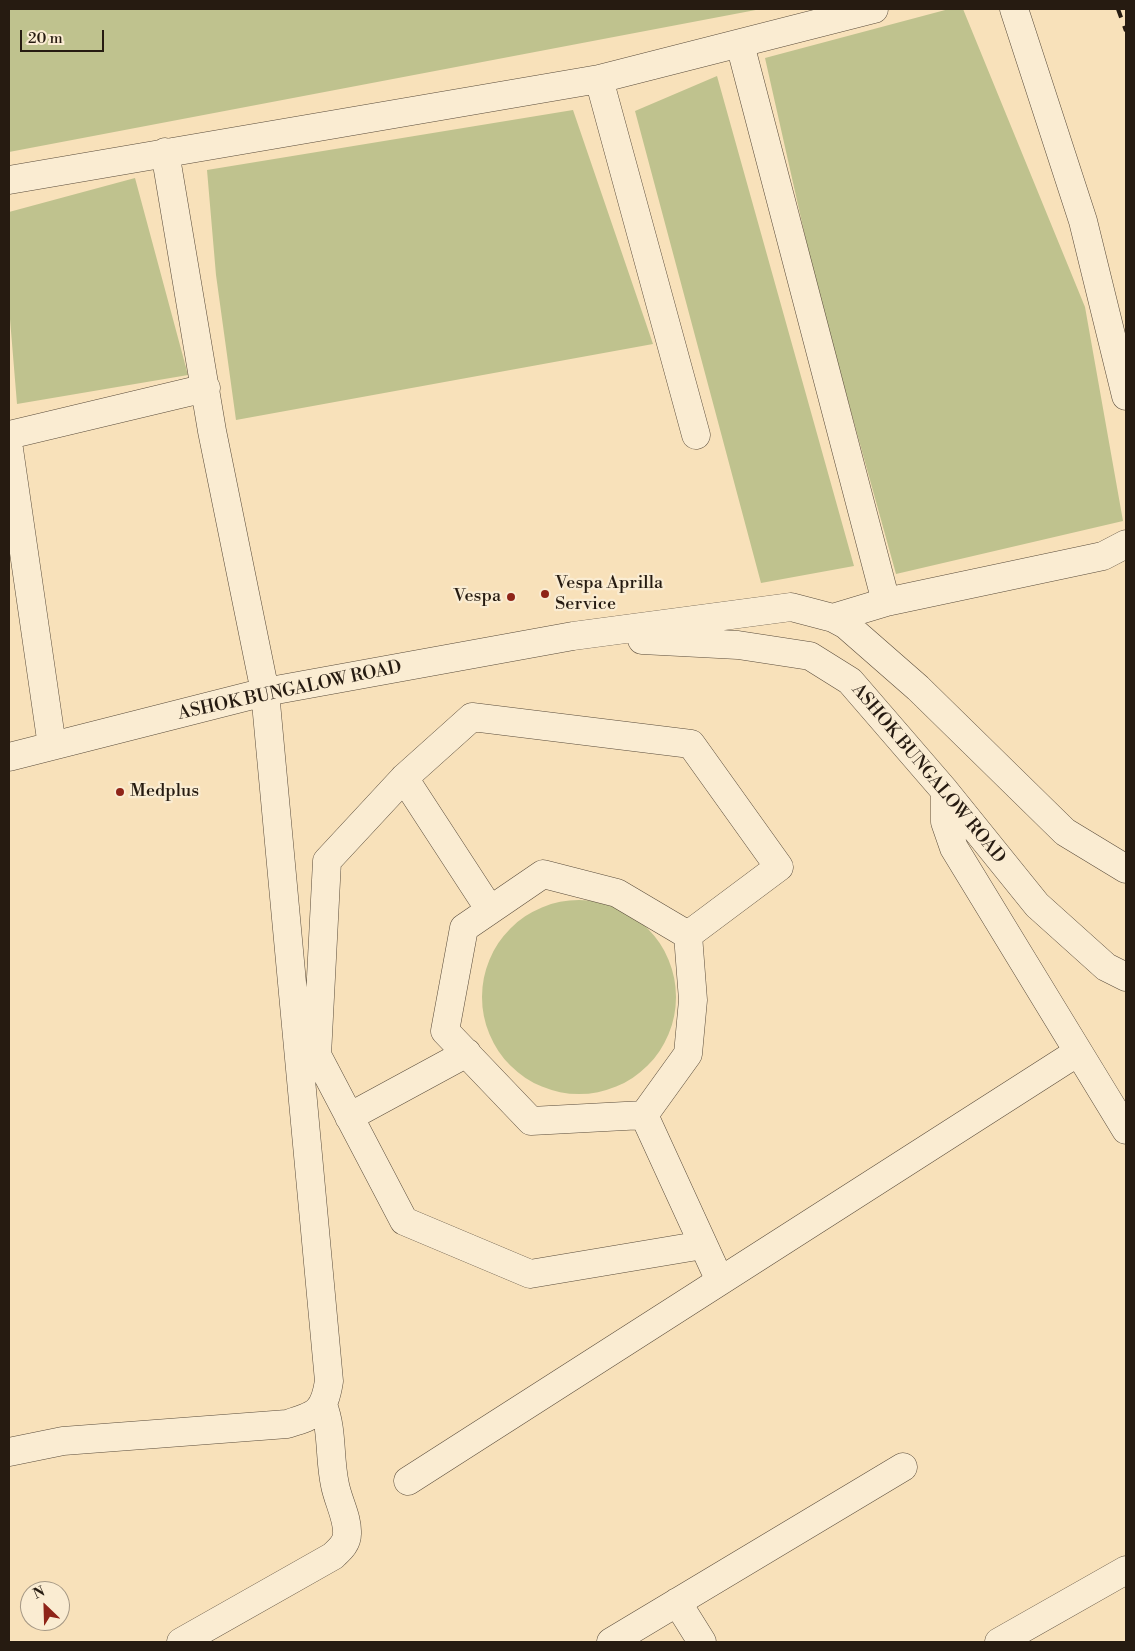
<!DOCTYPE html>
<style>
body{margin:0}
#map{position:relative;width:1135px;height:1651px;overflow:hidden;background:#f8e1ba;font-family:"Libre Bodoni",serif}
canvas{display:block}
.frame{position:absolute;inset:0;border:10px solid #261b11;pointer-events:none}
.north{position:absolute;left:20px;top:1581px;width:50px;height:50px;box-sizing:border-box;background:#faecd2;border:1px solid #a59885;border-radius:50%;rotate:336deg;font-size:14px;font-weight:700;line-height:20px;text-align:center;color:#261b11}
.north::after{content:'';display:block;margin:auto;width:18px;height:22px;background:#8f2418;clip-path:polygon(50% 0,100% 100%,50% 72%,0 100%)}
.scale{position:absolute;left:20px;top:30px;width:84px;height:22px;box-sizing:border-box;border:2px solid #261b11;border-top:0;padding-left:6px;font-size:15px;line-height:18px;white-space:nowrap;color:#261b11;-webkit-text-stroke:4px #faecd2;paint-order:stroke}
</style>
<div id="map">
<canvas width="1135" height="1651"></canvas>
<div class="frame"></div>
<div class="north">N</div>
<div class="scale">20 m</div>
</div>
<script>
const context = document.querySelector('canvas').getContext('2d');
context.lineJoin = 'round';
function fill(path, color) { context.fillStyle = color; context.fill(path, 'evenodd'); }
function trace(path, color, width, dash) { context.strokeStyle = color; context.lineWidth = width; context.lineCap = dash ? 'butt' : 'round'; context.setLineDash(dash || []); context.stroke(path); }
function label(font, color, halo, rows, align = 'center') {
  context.font = font + ' "Libre Bodoni",serif'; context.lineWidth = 4.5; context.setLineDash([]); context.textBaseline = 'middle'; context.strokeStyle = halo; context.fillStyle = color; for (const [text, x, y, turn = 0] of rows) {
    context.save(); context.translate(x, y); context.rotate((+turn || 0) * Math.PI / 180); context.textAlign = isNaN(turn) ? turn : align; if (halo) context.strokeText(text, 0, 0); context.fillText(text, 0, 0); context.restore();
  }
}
const green = new Path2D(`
 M9 9H761L9 152Z
 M949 9H963L1085 307 1123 521 896 574 816 285 765 58Z
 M717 76 854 566 761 583 635 111Z
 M573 110 653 344 236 420 216 275 207 170Z
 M135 178 188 375 17 404 9 307V212Z
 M482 997a97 97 0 1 1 194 0a97 97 0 1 1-194 0Z`);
const minor = new Path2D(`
 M1014 9 1083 221 1126 396
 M740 44 886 602
 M599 79 696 435
 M9 180 599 79 874 9
 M9 435 206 388
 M9 449 52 746
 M833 618 886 602 1103 556 1126 544
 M642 640 738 645 810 656 850 681 945 791 1037 905 1106 967 1126 977
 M9 757 265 692 573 636 791 607 833 618 846 625 918 688 1065 832 1126 869
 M404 778 490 910
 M945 791V822L954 848 1126 1130
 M688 935 779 867 691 744 472 717 404 778 327 861 317 1055 404 1221 530 1274 703 1245
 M644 1115 688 1054 693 1000 688 935 617 893 543 874 464 928 445 1031 531 1121 644 1115 720 1281
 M349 1117 467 1053
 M9 1452 63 1441 287 1424C316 1415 324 1413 329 1381L265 692 212 431 165 152
 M408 1481 1078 1052
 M677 1602 702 1642
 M181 1642 333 1556C339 1550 347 1544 347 1534 348 1518 338 1501 335 1485 329 1458 333 1431 323 1405
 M611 1642 903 1467
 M999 1642 1126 1570`);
const rail = new Path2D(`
 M1118 9 1126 31`);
const markers = [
 [545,594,5,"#8f2418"],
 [511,597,5,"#8f2418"],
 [120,792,5,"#8f2418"]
];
const poiNames = [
 ["Vespa Aprilla",555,584],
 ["Service",555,605],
 ["Vespa",501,597,"right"],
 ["Medplus",130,792]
];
const streetNames = [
 ["ASHOK BUNGALOW ROAD",290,691,-12],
 ["ASHOK BUNGALOW ROAD",928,774,50]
];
fill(green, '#bfc28e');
trace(minor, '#5a4c3b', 29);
trace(minor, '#faecd2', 28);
trace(rail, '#261b11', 4, [9, 9]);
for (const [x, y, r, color] of markers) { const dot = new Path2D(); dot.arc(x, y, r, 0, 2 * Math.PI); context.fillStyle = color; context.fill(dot); trace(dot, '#faecd2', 2); }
label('18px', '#261b11', '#faecd2', poiNames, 'left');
label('18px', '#261b11', '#faecd2', streetNames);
</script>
